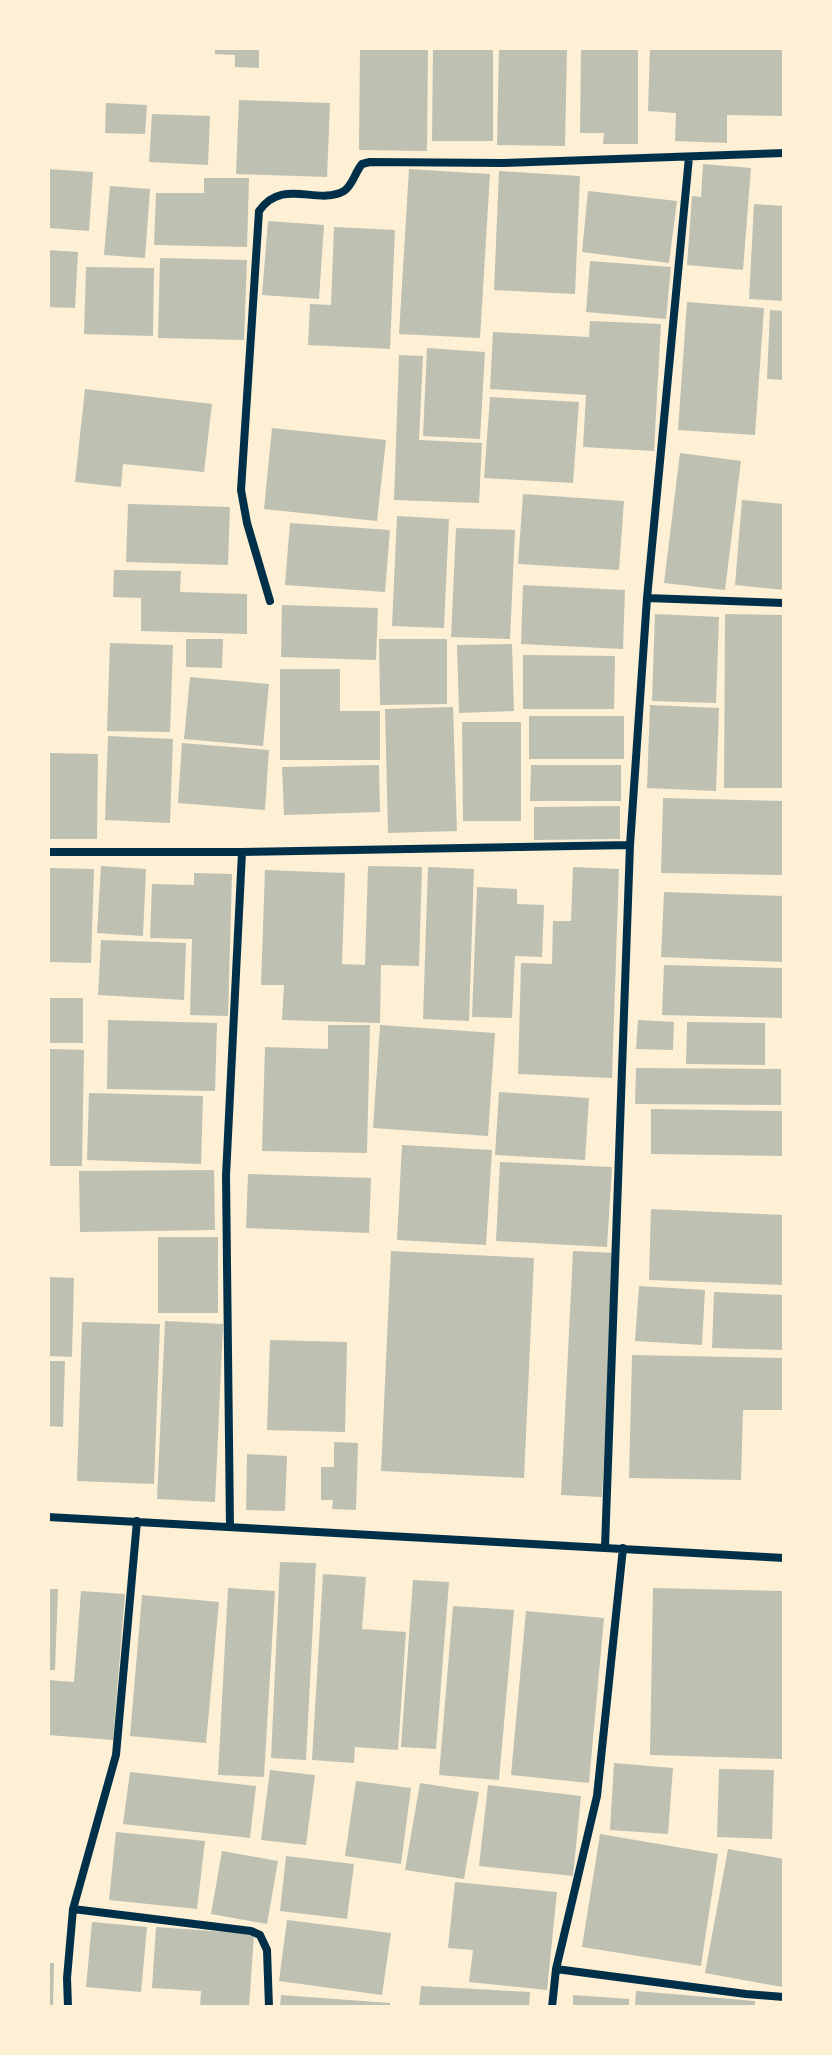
<!DOCTYPE html>
<style>
body{margin:0}
#map{position:relative;width:832px;height:2055px;overflow:hidden;background:#fdf0d5;font-family:"IBM Plex Serif",serif}
canvas{display:block}
.frame{position:absolute;inset:0;border:50px solid #fdf0d5;pointer-events:none}
</style>
<div id="map">
<canvas width="832" height="2055"></canvas>
<div class="frame"></div>
</div>
<script>
const context = document.querySelector('canvas').getContext('2d');
context.lineJoin = 'round';
function fill(path, color) { context.fillStyle = color; context.fill(path, 'evenodd'); }
function trace(path, color, width, dash) { context.strokeStyle = color; context.lineWidth = width; context.lineCap = dash ? 'butt' : 'round'; context.setLineDash(dash || []); context.stroke(path); }
const building = new Path2D(`
 M215 48H259V68L235 67V55L215 54Z
 M360 48H428L427 151 359 150Z
 M433 48H493V141H432Z
 M499 48H567L565 146 497 145Z
 M581 48H638V144H603L604 133H580Z
 M650 48H784V116L727 115V143L675 141 676 113 648 111Z
 M239 100 330 103 327 177 236 174Z
 M106 103 147 105 145 134 105 133Z
 M152 114 210 116 208 165 149 162Z
 M703 164 751 168 743 270 687 265 692 196 701 197Z
 M48 169 93 172 89 231 48 228Z
 M409 169 490 174 480 338 399 334Z
 M499 171 580 176 575 294 494 290Z
 M204 178H249L247 247 154 245 156 193H204Z
 M110 186 150 189 145 258 104 255Z
 M588 191 677 201 669 263 582 252Z
 M754 204 784 206V301L749 299Z
 M268 221 324 225 319 299 262 295Z
 M334 227 395 230 390 349 308 345 310 304 331 305Z
 M48 250 78 252 75 308 48 307Z
 M160 258 247 260 244 340 158 338Z
 M590 261 671 267 666 319 586 312Z
 M86 267 154 268 153 336 84 334Z
 M687 302 764 308 755 435 678 430Z
 M770 310 784 311V380L767 379Z
 M590 321 661 324 654 451 583 447 586 395 490 389 493 332 589 337Z
 M427 348 485 352 480 439 423 436Z
 M399 355 423 356 419 440 482 443 479 503 394 500Z
 M85 389 212 404 204 472 123 464 121 487 75 482Z
 M490 397 579 402 573 483 484 478Z
 M272 428 386 440 377 521 264 509Z
 M680 453 741 461 725 590 664 583Z
 M523 494 624 501 619 570 518 564Z
 M742 500 784 504V590L735 585Z
 M128 504 230 507 228 565 126 562Z
 M397 516 449 519 444 628 392 626Z
 M290 523 390 530 385 592 285 585Z
 M456 528 515 530 510 639 451 637Z
 M114 570 181 571 180 592 247 594V634L141 631V598L113 597Z
 M523 585 625 590 623 649 521 644Z
 M282 605 378 608 376 660 281 657Z
 M655 614 719 617 716 703 652 701Z
 M725 614 784 615V788H724Z
 M186 639H223L222 668 186 667Z
 M379 639H447V704L380 705Z
 M110 643 173 645 170 732 107 731Z
 M512 644 514 711 459 713 457 645Z
 M523 655 615 656 614 709H523Z
 M280 669H340V711H380V760H280Z
 M190 677 269 684 263 746 184 739Z
 M650 705 719 708 716 791 647 788Z
 M453 707 457 831 388 833 385 709Z
 M529 716H624V759H529Z
 M462 722H521V821H463Z
 M108 736 173 739 170 823 105 820Z
 M182 743 269 750 265 810 178 803Z
 M48 753 98 754 97 839H48Z
 M379 765 380 812 284 815 282 767Z
 M531 765H621V801H530Z
 M663 798 784 801V875L661 873Z
 M620 806V839L534 840V807Z
 M101 866 146 869 143 936 97 933Z
 M368 866 422 867 419 966 381 965 380 1023 282 1020 284 985H261L265 870 345 873 342 964 365 965Z
 M428 867 474 869 469 1021 423 1019Z
 M573 867 619 869 612 1078 518 1074 521 963 552 964 553 921H571Z
 M48 868 94 869 91 963 48 962Z
 M194 873 232 874 228 1016 190 1015 192 939 150 938 152 884 194 885Z
 M477 887 517 889V904L544 905 542 957 515 956 512 1018 472 1017Z
 M664 892 784 896V962L661 957Z
 M101 940 186 943 184 1000 98 995Z
 M664 965 784 968V1018L662 1015Z
 M48 998H83V1043H48Z
 M108 1020 217 1023 215 1091 107 1089Z
 M638 1020 674 1022 673 1050 636 1049Z
 M687 1022 765 1023V1065L686 1064Z
 M328 1025H370L367 1153 262 1151 265 1047 328 1049Z
 M380 1025 495 1033 488 1136 373 1128Z
 M48 1049 84 1050 82 1166H48Z
 M636 1068 781 1069V1105L635 1104Z
 M499 1092 589 1098 585 1160 495 1155Z
 M89 1093 203 1096 201 1164 87 1160Z
 M651 1109 784 1111V1156L651 1154Z
 M402 1145 492 1150 486 1245 397 1240Z
 M500 1162 612 1167 607 1247 496 1241Z
 M214 1170 215 1230 80 1232 79 1171Z
 M248 1174 371 1178 369 1233 246 1228Z
 M651 1209 784 1215V1285L649 1280Z
 M158 1237H218V1313H158Z
 M391 1251 534 1258 524 1478 381 1471Z
 M573 1251 614 1253 602 1497 561 1495Z
 M48 1277 74 1278 72 1357 48 1356Z
 M639 1286 705 1290 702 1345 635 1341Z
 M714 1292 784 1295V1350L712 1348Z
 M165 1321 223 1324 215 1502 157 1499Z
 M82 1322 160 1324 154 1484 77 1481Z
 M270 1340 347 1342 345 1432 267 1430Z
 M632 1355 784 1358V1410H743L741 1480 629 1478Z
 M48 1361H65L63 1427 48 1426Z
 M334 1442 358 1443 356 1510 332 1509 333 1500H321V1467H334Z
 M247 1454 287 1456 285 1511 246 1510Z
 M280 1562 316 1563 306 1760 271 1758Z
 M323 1574 366 1577 362 1629 406 1632 398 1750 355 1747 354 1763 312 1760Z
 M413 1580 449 1582 436 1749 401 1747Z
 M228 1588 275 1591 264 1777 218 1775Z
 M653 1588 784 1591V1759L650 1755Z
 M48 1589H58L55 1670H48Z
 M81 1591 125 1594 113 1740 48 1735V1680L74 1682Z
 M142 1595 219 1602 206 1743 130 1736Z
 M453 1606 514 1610 499 1780 439 1775Z
 M526 1611 604 1618 589 1783 511 1775Z
 M614 1763 673 1768 668 1834 610 1830Z
 M719 1769 774 1770 772 1839 717 1837Z
 M270 1770 315 1775 306 1845 261 1840Z
 M130 1772 256 1786 250 1838 123 1824Z
 M356 1781 411 1788 401 1864 345 1856Z
 M420 1783 479 1792 464 1879 405 1870Z
 M488 1785 581 1796 573 1876 479 1866Z
 M116 1832 205 1841 197 1909 109 1900Z
 M600 1834 718 1854 701 1966 582 1947Z
 M728 1849 784 1859 782 1987 705 1973Z
 M222 1851 278 1861 267 1924 211 1914Z
 M286 1856 354 1864 347 1919 280 1911Z
 M455 1882 557 1892 547 1990 469 1982 473 1950 448 1948Z
 M287 1920 391 1933 382 1995 279 1981Z
 M92 1922 147 1927 141 1992 86 1987Z
 M156 1927 254 1934 249 2007H200L201 1991 152 1988Z
 M48 1963H54L53 2007H48Z
 M421 1986 530 1992 529 2007H419Z
 M636 1991 755 2001V2007H635Z
 M281 1995 390 2003V2007H280Z
 M573 1995 629 1999V2007H573Z`);
const minor = new Path2D(`
 M647 598 784 603
 M270 601 247 523 241 490 259 211C283 177 317 206 344 191 353 185 355 172 362 164L370 162 504 163 784 153
 M48 852H242L630 845
 M48 1517 784 1558
 M230 1527 226 1176 242 852
 M605 1547 630 845 647 598 689 157
 M73 1909 251 1931 260 1935 267 1950 269 2007
 M556 1969 746 1994 784 1997
 M68 2007 67 1978 73 1909 116 1755 137 1521
 M552 2007 556 1969 597 1796 623 1548`);
fill(building, '#bec0b2');
trace(minor, '#003049', 8);
</script>
